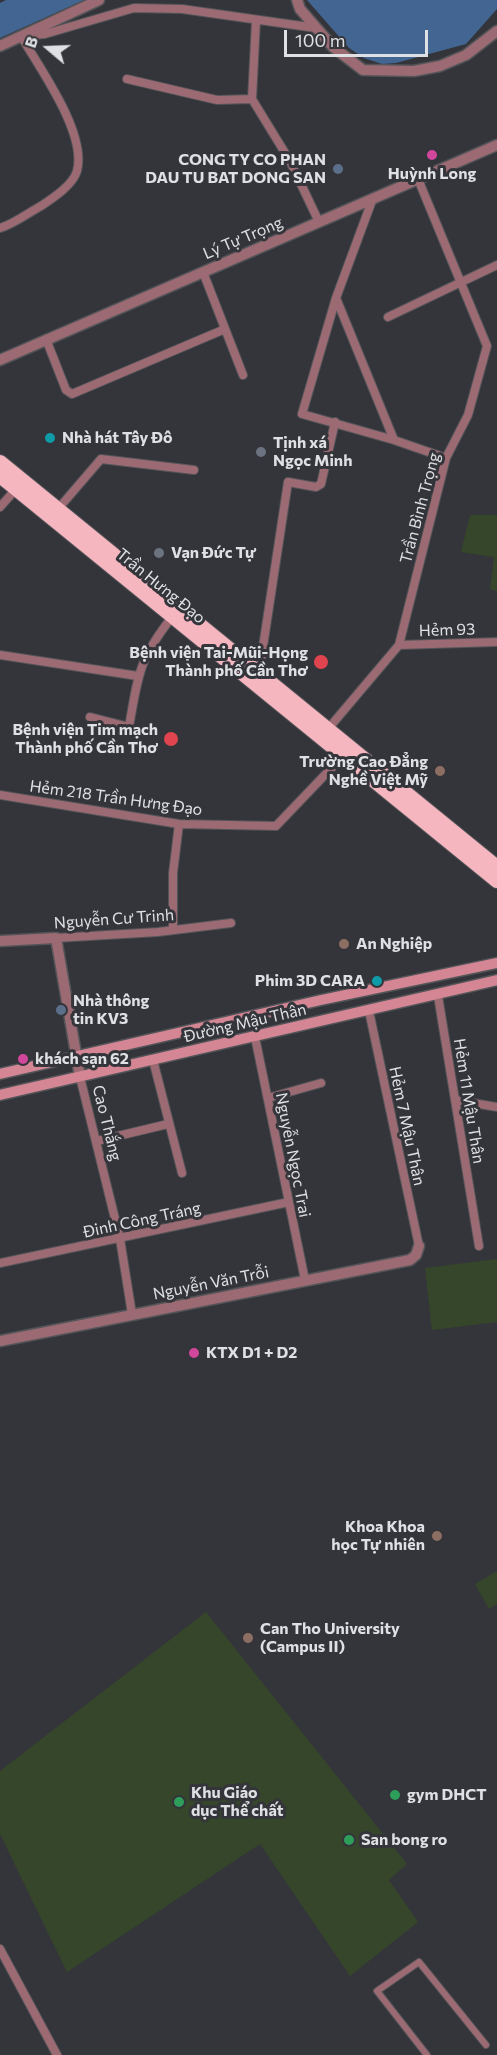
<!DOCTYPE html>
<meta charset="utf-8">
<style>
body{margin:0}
#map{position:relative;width:497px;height:2055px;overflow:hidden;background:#34353a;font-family:Commissioner,sans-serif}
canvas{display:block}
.north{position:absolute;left:18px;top:18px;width:60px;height:60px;-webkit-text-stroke:4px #34353a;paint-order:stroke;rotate:289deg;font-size:16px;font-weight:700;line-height:24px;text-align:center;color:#dfe0e3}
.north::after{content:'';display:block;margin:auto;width:21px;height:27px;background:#dfe0e3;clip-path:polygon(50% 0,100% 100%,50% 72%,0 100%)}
.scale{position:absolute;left:284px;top:30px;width:144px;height:27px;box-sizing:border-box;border:3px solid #dfe0e3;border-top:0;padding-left:8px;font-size:18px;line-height:21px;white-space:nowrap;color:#dfe0e3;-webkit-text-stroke:4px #34353a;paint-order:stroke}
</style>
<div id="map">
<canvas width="497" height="2055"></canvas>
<div class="north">B</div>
<div class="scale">100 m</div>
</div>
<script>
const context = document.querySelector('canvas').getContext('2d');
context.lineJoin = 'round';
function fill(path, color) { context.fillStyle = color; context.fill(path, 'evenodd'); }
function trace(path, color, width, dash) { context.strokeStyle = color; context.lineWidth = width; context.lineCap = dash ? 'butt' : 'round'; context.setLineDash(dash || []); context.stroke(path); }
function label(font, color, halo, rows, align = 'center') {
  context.font = font + ' Commissioner,sans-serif'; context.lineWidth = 6; context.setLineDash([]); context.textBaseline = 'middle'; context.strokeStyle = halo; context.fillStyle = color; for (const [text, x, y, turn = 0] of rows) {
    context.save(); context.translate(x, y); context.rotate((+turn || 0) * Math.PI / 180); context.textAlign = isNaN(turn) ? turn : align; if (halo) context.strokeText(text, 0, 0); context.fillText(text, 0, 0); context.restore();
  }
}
const green = new Path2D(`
 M470 515H497V591L490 589 494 557 461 552Z
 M497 1259V1322L432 1330 425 1268Z
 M497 1571V1604L489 1609 475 1584Z
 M206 1612 407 1864 389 1880 418 1922 350 1976 260 1844 67 1972 0 1834V1771Z`);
const water = new Path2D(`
 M6 0H84L0 38V3Z
 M307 0H497V9L466 44 396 63 382 64 364 58 349 48Z`);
const pedestrian = new Path2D(`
 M427 2055 377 1991 419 1962 486 2045`);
const minor = new Path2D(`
 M256 21 252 99 290 161 319 222
 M127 79 217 100 252 99
 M0 228C14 224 28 213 41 206 53 198 73 185 77 171 87 133 40 69 21 36L45 34 134 8 182 9 316 28
 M203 272 243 375
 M336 298 302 414 394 440 336 298 373 198
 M388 317 497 265
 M46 339 66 390 72 394 225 329
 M394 440 446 458
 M0 507 16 489
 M58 509 101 459 194 470
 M399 645 497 642
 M0 655 138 676
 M259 673 288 482 316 487 321 484 335 422
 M90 717 129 727C138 675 139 659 172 617
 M328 729 399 645 446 458 468 415 487 346 418 179
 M0 795 179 824 276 826 343 756
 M173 930V873L179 824
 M56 938 158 932 231 923
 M438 996 479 1246
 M369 1011 419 1246
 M255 1037 305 1280
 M153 1060 182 1173
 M80 1077 120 1239 132 1314
 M268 1098 321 1083
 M455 1100 497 1107
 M97 1141 168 1124
 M0 1263 289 1202
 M0 1949 57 2055`);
const tertiary = new Path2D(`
 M297 0 300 9 333 47 363 70 414 71 440 66 466 55 497 31
 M0 46 99 0
 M0 360 497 145
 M0 941 56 938 80 1077
 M0 1341 410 1260 416 1255 419 1246`);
const secondary = new Path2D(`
 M0 1074 321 1000 497 963
 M0 1095 497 980`);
const trunk = new Path2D(`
 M0 462 497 867
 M0 476 497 881`);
const markers = [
 [432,155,6,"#d1479c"],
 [338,169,6,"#5c6f8a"],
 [50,438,6,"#0f9aa8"],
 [261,452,6,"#6b7280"],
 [159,553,6,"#6b7280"],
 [321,662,8,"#e0444e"],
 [171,739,8,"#e0444e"],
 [440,771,6,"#8d6e63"],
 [344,944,6,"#8d6e63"],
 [377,981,6,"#0f9aa8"],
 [61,1010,6,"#5c6f8a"],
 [23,1059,6,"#d1479c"],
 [194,1353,6,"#d1479c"],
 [437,1536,6,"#8d6e63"],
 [248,1638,6,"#8d6e63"],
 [395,1795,6,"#2e9e5b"],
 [179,1802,6,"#2e9e5b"],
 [349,1840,6,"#2e9e5b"]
];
const poiNames = [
 ["CONG TY CO PHAN",326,160,"right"],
 ["DAU TU BAT DONG SAN",326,178,"right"],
 ["Huỳnh Long",432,174,"center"],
 ["Nhà hát Tây Đô",62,438],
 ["Tịnh xá",273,443],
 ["Ngọc Minh",273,461],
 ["Vạn Đức Tự",171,553],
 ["Bệnh viện Tai-Mũi-Họng",308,653,"right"],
 ["Thành phố Cần Thơ",308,671,"right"],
 ["Bệnh viện Tim mạch",158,730,"right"],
 ["Thành phố Cần Thơ",158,748,"right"],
 ["Trường Cao Đẳng",428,762,"right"],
 ["Nghề Việt Mỹ",428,780,"right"],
 ["An Nghiệp",356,944],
 ["Phim 3D CARA",365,981,"right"],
 ["Nhà thông",73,1001],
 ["tin KV3",73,1019],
 ["khách sạn 62",35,1059],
 ["KTX D1 + D2",206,1353],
 ["Khoa Khoa",425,1527,"right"],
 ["học Tự nhiên",425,1545,"right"],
 ["Can Tho University",260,1629],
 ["(Campus II)",260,1647],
 ["Khu Giáo",191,1793],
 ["dục Thể chất",191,1811],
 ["gym DHCT",407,1795],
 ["San bong ro",361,1840]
];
const streetNames = [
 ["Lý Tự Trọng",243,238,-23],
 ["Trần Bình Trọng",420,508,-75],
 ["Trần Hưng Đạo",161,586,39],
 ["Hẻm 93",447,630,-2],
 ["Hẻm 218 Trần Hưng Đạo",116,798,8],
 ["Nguyễn Cư Trinh",114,919,-4],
 ["Đường Mậu Thân",245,1023,-13],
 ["Hẻm 11 Mậu Thân",469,1101,81],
 ["Cao Thắng",107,1123,76],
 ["Hẻm 7 Mậu Thân",407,1126,78],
 ["Nguyễn Ngọc Trai",293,1155,79],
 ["Đinh Công Tráng",142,1220,-12],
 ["Nguyễn Văn Trỗi",211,1283,-11]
];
fill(green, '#36462a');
fill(water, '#426592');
trace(pedestrian, '#535458', 8);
trace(minor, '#535458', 10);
trace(tertiary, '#535458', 13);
trace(secondary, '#535458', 13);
trace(trunk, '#535458', 16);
trace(pedestrian, '#9b6a72', 6);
trace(minor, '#9b6a72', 8);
trace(tertiary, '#9b6a72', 10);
trace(secondary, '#d48694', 10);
trace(trunk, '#f6b6c0', 14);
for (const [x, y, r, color] of markers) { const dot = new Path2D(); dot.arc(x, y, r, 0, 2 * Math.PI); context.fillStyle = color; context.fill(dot); trace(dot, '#34353a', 2); }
label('bold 16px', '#dfe0e3', '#34353a', poiNames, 'left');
label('16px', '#dfe0e3', '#34353a', streetNames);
</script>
